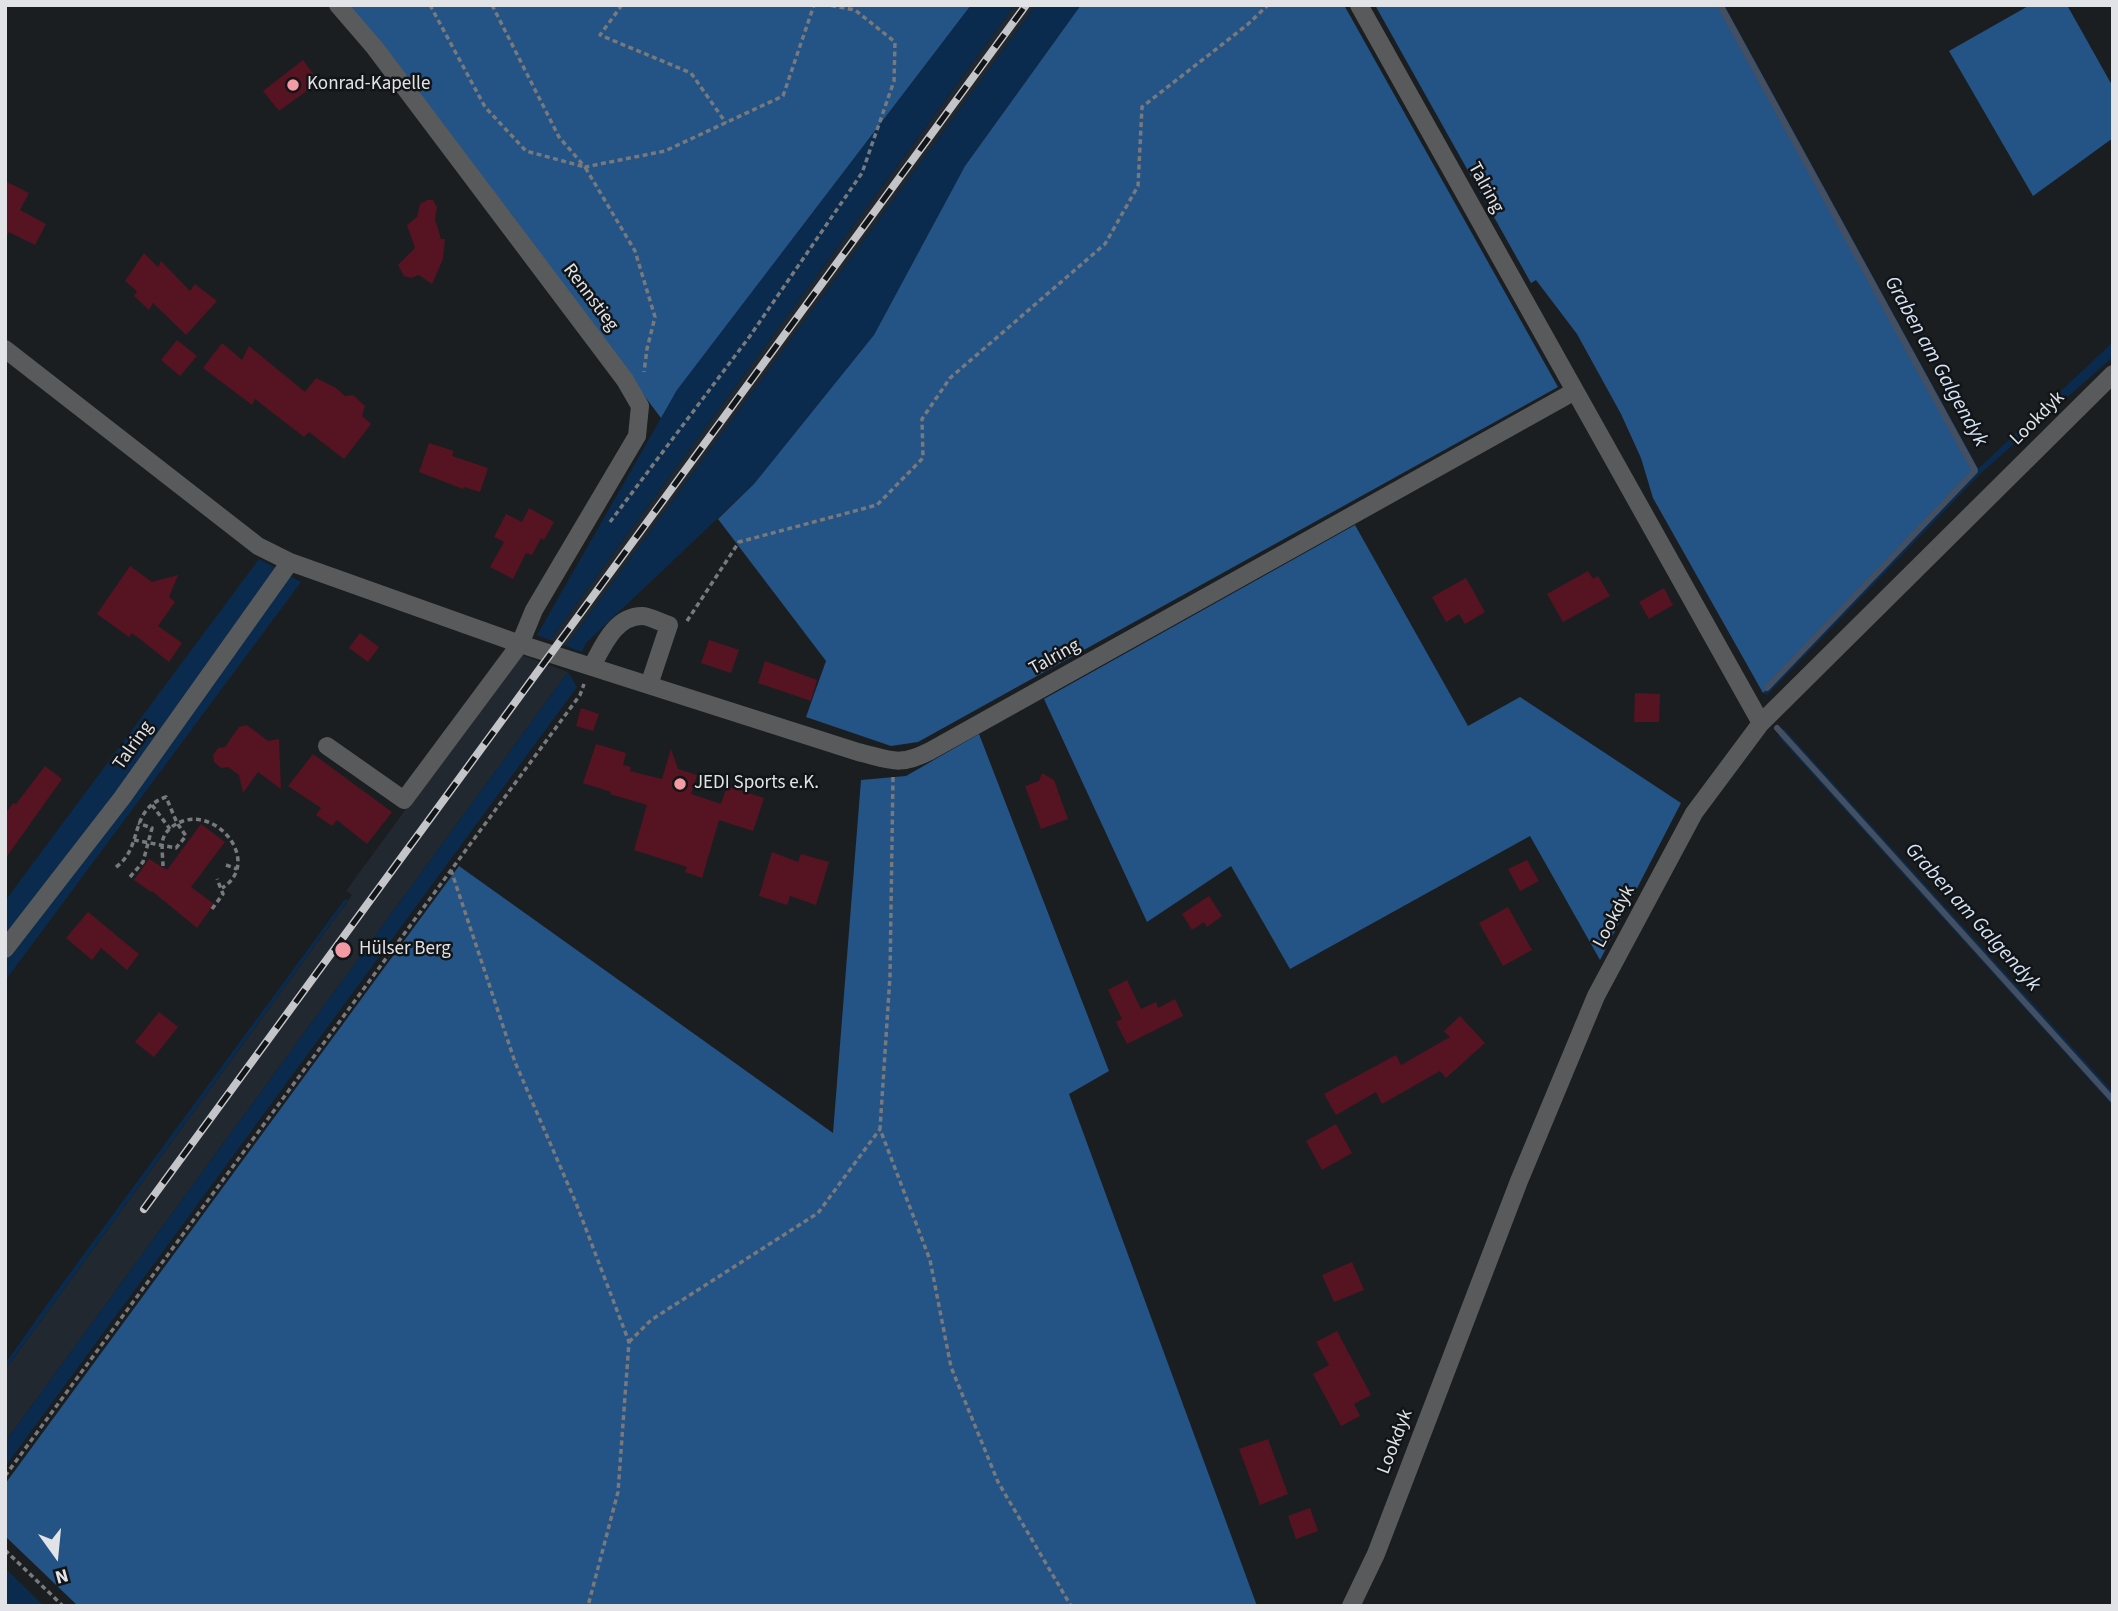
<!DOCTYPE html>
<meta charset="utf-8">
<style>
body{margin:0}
#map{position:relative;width:2118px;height:1611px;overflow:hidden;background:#1b1e21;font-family:"Source Sans 3",sans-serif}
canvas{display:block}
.frame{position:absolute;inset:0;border:7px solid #e2e3e6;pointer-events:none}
.north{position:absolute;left:21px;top:1520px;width:70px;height:70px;-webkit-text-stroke:5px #121518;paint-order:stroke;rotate:165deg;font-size:19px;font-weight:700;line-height:28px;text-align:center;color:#e2e3e6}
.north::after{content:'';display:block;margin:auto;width:24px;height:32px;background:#e2e3e6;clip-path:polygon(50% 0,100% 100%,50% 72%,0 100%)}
</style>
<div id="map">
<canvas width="2118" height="1611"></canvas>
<div class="frame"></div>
<div class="north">N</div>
</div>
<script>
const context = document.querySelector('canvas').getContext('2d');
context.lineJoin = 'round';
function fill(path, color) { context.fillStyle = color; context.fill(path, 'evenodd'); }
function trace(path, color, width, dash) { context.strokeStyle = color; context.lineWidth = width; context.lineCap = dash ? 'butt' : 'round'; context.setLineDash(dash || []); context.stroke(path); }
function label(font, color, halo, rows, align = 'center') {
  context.font = font + ' "Source Sans 3",sans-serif'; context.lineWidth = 5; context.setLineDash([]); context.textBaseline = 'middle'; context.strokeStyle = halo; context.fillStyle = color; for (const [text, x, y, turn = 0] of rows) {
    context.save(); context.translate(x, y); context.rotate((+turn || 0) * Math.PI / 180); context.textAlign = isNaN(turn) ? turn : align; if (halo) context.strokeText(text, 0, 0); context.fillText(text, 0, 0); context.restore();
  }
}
const built = new Path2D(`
 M1015 5H1036L566 646 550 640Z
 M519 654 568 672 5 1442V1370L352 895 346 891Z`);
const green = new Path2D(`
 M971 5H1015L550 640 537 635 677 390Z
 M1036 5H1081L965 166 874 335 754 484 586 643 582 652 566 646Z
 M2113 342V357L1981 473 1767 695 1763 693 1978 469Z
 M259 559 301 582 5 981V901Z
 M568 672 577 687 5 1467V1442Z
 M1784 729 2113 1092V1106L1778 736Z
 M345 899 348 900 5 1370V1364L48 1303Z
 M5 1568 44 1606H5Z`);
const forest = new Path2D(`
 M346 5H971L677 390 661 418 382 47Z
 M1081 5H1344L1558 387 918 742 891 746 806 717 826 661 718 519 754 484 874 335 965 166Z
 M1375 5H1724L1978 469 1763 693 1653 498 1641 458 1621 414 1577 334 1536 280 1531 283Z
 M2030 5H2067L2113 87V138L2033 196 1949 51Z
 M1355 525 1468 726 1520 697 1681 803 1600 960 1530 836 1290 969 1231 866 1147 922 1044 699Z
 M979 734 1109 1071 1069 1094 1257 1606H78L5 1536V1484L459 866 833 1133 861 780 906 776Z`);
const stream = new Path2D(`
 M1720 5 1975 471 1767 688
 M1777 728 2113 1100`);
const building = new Path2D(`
 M303 60 319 82 279 111 263 91Z
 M5 181 29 193 20 210 46 224 35 245 9 232 5 239Z
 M427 200H433L437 207 435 219 441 239H445L443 259 432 284 419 275 411 278 404 276 398 265 415 248 407 225 417 217 420 204Z
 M144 253 158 267 161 261 190 291 195 284 217 301 186 335 153 303 149 310 134 296 137 291 125 281Z
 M177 340 197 356 180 376 161 360Z
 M222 343 242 360 249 346 305 392 316 378 336 388 345 396 353 395 365 406 362 416 371 424 344 459 309 432 304 437 255 399 252 405 203 368Z
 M429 443 454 451 452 456 488 468 480 492 464 487 463 489 419 472Z
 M529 508 554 522 544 540 541 538 532 555 526 553 513 579 490 567 504 542 494 537 506 514 522 522Z
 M130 566 152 582 178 575 169 597 175 602 158 626 182 643 169 662 132 633 129 637 97 614Z
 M1588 571 1593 579 1598 576 1610 596 1563 622 1547 594Z
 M1466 578 1485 612 1465 624 1459 614 1446 622 1432 597Z
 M1664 588 1673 605 1649 619 1639 602Z
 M360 633 379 647 368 662 349 648Z
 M709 640 739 650 731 673 701 663Z
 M765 661 817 680 811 701 758 683Z
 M1635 693 1660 694 1659 722H1634Z
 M581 708 599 714 593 731 576 726Z
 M247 725 268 741 279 739 281 789 258 772 243 793 239 775 228 767 221 768 214 762 213 755 218 748 225 747 239 727Z
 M596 744 626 753 623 765 631 767 630 771 662 779 671 749 678 769 697 775 691 794 721 804 727 786 764 798 753 831 719 820 702 878 685 872 687 867 634 850 647 805 610 794 611 792 583 783Z
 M313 754 392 812 367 844 337 820 332 826 316 815 321 808 288 786Z
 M45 766 62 779 5 859V814L13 803 16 804Z
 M1042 773 1054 780 1068 819 1041 829 1025 786 1039 781Z
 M201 824 225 842 191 887 214 904 197 928 152 891 151 892 134 880 149 859 167 870Z
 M772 852 798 862 801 854 829 862 816 905 790 896 787 905 759 896Z
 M1527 860 1539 881 1520 891 1508 869Z
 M1209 896 1222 916 1207 927 1204 922 1192 930 1182 914Z
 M1508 907 1532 950 1503 966 1479 923Z
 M88 912 139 954 127 970 101 948 92 960 66 938Z
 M1127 980 1141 1009 1156 1002 1158 1008 1175 999 1183 1016 1127 1044 1116 1022 1122 1019 1108 990Z
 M159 1012 178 1027 154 1057 135 1042Z
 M1460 1016 1485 1043 1446 1078 1440 1071 1382 1104 1376 1092 1336 1115 1324 1094 1396 1055 1401 1065 1450 1037 1444 1031Z
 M1336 1124 1352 1153 1322 1170 1306 1141Z
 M1352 1262 1364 1290 1334 1302 1322 1275Z
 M1337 1331 1371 1395 1354 1404 1360 1416 1341 1426 1313 1374 1329 1365 1316 1342Z
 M1268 1439 1288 1494 1260 1505 1239 1449Z
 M1310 1508 1318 1531 1296 1539 1288 1516Z`);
const path = new Path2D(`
 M430 5 485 107 526 151 585 167 635 251 655 317 647 349 644 372
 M492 5 559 137 585 167 665 151 783 96 814 5
 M622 5 600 35 691 73 726 123
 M610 522 750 336 862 173 894 81 895 42 855 10 828 5
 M687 621 739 542 877 505 923 458 922 419 950 378 1105 244 1138 186 1142 107 1247 25 1268 5
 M893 777 890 976 880 1129 930 1260 951 1367 998 1482 1071 1606
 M152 805 170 829
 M226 865 237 869
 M163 866C163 858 161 847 163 839 166 830 174 824 183 821 221 809 261 864 222 888
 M116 867C144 847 128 810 166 797L177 823 186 836 176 848 134 840
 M451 870 515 1062 576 1203 629 1342 618 1492 588 1606
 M130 877 143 862 152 828 138 823
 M212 909 223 894 217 879
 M629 1342 651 1320 818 1213 880 1129
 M5 1476 580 695 584 684
 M5 1550 63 1606`);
const minor = new Path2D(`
 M1359 5 1761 723
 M5 349 258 546 290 562 520 644 858 752C891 760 899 767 930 751L1575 391
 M592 666C603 646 615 616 642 616 650 616 661 623 669 625L649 685
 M327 746 404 800 520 644 534 610 637 436 640 406 625 380 375 48 338 5
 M5 949 122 798 290 562
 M1351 1606 1376 1554 1519 1181 1596 996 1694 813 1761 723 2113 374`);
const rail = new Path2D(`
 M144 1209 1026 5`);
const markers = [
 [293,85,7,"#f49aa4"],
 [680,784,7,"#f49aa4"],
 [343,950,9,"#f49aa4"]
];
const poiNames = [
 ["Konrad-Kapelle",307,85],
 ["JEDI Sports e.K.",694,784],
 ["Hülser Berg",359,950]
];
const streetNames = [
 ["Talring",1485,188,61],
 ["Rennstieg",590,298,53],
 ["Lookdyk",2038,419,-45],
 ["Talring",1055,658,-29],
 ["Talring",134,746,-55],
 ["Lookdyk",1615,917,-62],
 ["Lookdyk",1396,1442,-69]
];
const waterNames = [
 ["Graben am Galgendyk",1935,362,61],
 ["Graben am Galgendyk",1972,918,48]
];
fill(built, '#21282f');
fill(green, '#0a2b4d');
fill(forest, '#245385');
trace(stream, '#444f61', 6);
fill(building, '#561322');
trace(path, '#77797c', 3.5, [5, 3.5]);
trace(minor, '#585a5b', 18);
trace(rail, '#c4c5c8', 8);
trace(rail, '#121518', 5, [16]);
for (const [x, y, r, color] of markers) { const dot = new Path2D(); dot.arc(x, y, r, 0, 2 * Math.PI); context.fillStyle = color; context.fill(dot); trace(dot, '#121518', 2.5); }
label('19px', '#e2e3e6', '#121518', poiNames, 'left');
label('19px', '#e2e3e6', '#121518', streetNames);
label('italic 21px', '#d7e4f4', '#121518', waterNames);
</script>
